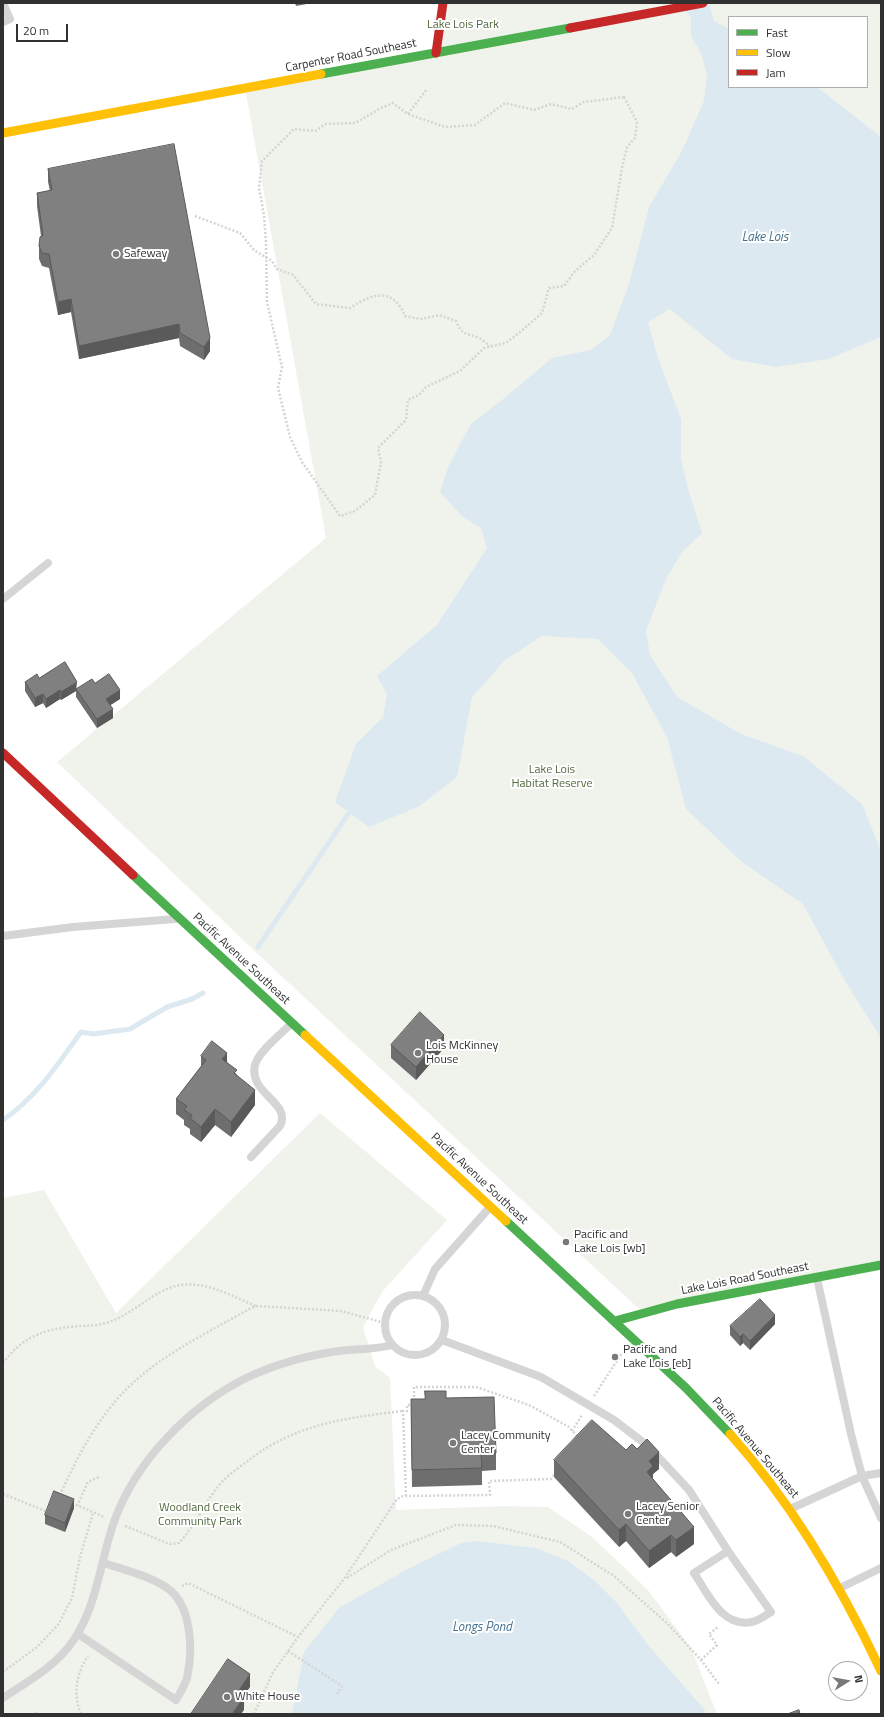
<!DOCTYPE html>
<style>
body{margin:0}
#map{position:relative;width:884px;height:1717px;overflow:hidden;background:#fff;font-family:"Titillium Web",sans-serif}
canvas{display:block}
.frame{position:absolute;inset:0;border:4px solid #313131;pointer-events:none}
.legend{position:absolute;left:728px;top:16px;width:140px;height:72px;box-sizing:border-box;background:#fff;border:1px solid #adadad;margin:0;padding:5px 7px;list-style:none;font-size:12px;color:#313131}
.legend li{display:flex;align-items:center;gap:8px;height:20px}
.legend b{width:20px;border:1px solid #adadad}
.north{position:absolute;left:828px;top:1661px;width:40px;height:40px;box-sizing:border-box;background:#fff;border:1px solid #adadad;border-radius:50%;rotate:79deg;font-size:11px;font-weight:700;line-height:16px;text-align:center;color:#313131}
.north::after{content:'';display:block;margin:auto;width:14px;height:18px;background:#797979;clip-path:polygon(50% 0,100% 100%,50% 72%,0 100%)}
.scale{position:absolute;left:16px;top:24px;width:52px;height:18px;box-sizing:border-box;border:2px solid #313131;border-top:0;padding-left:5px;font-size:12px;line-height:14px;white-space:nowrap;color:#313131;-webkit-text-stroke:3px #fff;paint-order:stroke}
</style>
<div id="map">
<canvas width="884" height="1717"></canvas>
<div class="frame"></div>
<ul class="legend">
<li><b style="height:5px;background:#4caf50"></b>Fast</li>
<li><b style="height:5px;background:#ffc107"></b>Slow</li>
<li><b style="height:5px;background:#c62828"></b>Jam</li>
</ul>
<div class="north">N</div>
<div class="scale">20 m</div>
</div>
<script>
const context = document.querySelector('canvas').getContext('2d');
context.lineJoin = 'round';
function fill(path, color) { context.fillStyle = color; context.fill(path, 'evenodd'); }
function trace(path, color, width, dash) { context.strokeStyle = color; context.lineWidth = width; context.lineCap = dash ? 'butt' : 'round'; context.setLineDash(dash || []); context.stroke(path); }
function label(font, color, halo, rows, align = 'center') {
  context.font = font + ' "Titillium Web",sans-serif'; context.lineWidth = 4; context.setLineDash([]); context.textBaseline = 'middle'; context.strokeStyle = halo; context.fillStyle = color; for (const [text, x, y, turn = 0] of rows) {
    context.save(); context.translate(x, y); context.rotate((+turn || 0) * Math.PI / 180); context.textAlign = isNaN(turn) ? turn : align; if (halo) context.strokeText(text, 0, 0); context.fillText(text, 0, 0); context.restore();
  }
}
const green = new Path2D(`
 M443 3H881V1260L639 1309 262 958 57 762 326 538 245 88 436 53ZM729 17H867V87H729Z
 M320 1113 447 1220 382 1292 363 1327 375 1366 390 1378 396 1510 503 1506 548 1507 592 1537 648 1590 691 1648 717 1714H3V1198L44 1190 116 1313Z`);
const water = new Path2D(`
 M678 3H709L714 21 729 29V87H817L881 137V337L828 359 776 367 732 359 670 309 648 322 657 355 681 419V459L688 489 702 533 682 552 666 579 646 631 650 655 677 697 741 734 803 756 862 804 881 851V1038L845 981 803 904 742 862 686 809 667 737 632 673 598 639 542 636 505 660 472 697 457 777 418 807 369 827 335 802 356 744 383 717 387 694 377 676 437 625 487 548 481 528 462 516 440 492 448 467 471 424 507 396 552 358 591 350 610 335 629 284 649 207 682 151 704 101 707 77 702 55 691 36V17Z
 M477 1541 536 1548 568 1561 595 1581 617 1603 648 1645 704 1709 706 1714H292L304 1652 339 1608 408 1569 461 1543Z`);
const stream = new Path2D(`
 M258 947 353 807
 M3 1120C36 1098 58 1064 81 1032L93 1034 130 1029 167 1007 192 999 203 993`);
const path = new Path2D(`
 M624 97 637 122 635 138 627 147 622 168 612 228 594 255 575 271 564 286 549 288 542 313 519 333 506 343 484 348 460 371 426 387 419 395 408 400 406 420 378 448 381 462 375 495 355 511 340 516 302 462 290 437 278 388 282 367 267 302 266 243 264 215 259 188 262 161 294 129 315 131 326 124 355 123 381 108 393 103 408 114 445 127 475 125 505 103 534 110 551 104 572 109 584 102Z
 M408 114 427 89
 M195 216 240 233 254 250 272 261 277 269 293 275 316 304 350 308C373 293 393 287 405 316L421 319 439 315 456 321C462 336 467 333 479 338 483 340 487 344 490 346
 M3 1363C21 1339 40 1330 70 1327 84 1325 95 1327 109 1322 134 1314 154 1289 181 1285 207 1281 233 1297 256 1306
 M594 1396 622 1353
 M414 1401V1387H476L529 1405 569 1427 578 1437
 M572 1431 582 1415
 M3 1494 48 1512
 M60 1495C80 1451 103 1407 142 1375 175 1348 214 1329 251 1308L257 1306 341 1311 385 1323
 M406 1496 403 1411H407V1405H413
 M72 1503 104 1517
 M77 1506 88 1482 99 1477
 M125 1526 170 1544 179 1543C194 1527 203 1506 217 1488 225 1477 238 1468 249 1460 296 1424 345 1418 403 1411
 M347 1578 391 1550 456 1525 493 1526 560 1542 614 1576 669 1625 701 1660 719 1684
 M182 1586 188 1583 298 1637
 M288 1651 342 1686 337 1694
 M701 1660 717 1645 709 1634 718 1627
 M3 1672 37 1647 58 1625 72 1598 80 1557 93 1513
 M35 1714 38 1712
 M81 1714C73 1695 76 1673 88 1656
 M254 1714 272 1674 298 1637 344 1579 397 1499 403 1496 490 1495 489 1481 551 1479 555 1474`);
const lane = new Path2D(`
 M3 3 10 19 3 22
 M3 599 48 563
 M3 936 73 927 175 919
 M251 1157 280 1126C292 1102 248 1094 255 1065 258 1052 282 1033 292 1023
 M817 1278 851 1434 862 1476 881 1518
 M385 1325a30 30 0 1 1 60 0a30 30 0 1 1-60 0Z
 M423 1296 435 1269 490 1207
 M442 1340 541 1377 614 1420 648 1446 689 1490 728 1551 771 1612C766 1615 758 1621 752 1622 722 1628 708 1594 694 1573L728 1551
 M790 1509 862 1476 881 1473
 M840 1588 881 1568
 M78 1634 176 1700C180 1693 185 1685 187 1678 193 1652 192 1610 171 1591 155 1577 124 1570 104 1563
 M3 1698C27 1682 56 1666 73 1641 98 1605 100 1560 115 1519 137 1460 190 1406 246 1378 278 1363 312 1354 347 1350 363 1349 378 1349 392 1345`);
const fast = new Path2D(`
 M321 74 570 28
 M133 875 305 1035
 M506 1221 686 1388 730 1434
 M615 1321 677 1304 881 1265`);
const slow = new Path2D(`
 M3 133 321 74
 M305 1035 506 1221
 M730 1434C793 1504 841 1586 881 1671`);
const jam = new Path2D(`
 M570 28 703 3
 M436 53 443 3
 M3 753 133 875`);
const wall = new Path2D(`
 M295 3H312L296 6Z
 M48 169 210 351 204 360 180 346 179 338 79 359 71 312 58 315 49 268 42 266 39 259V246L41 236 37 206V193L50 191 48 182Z
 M39 678 77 689 95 683 120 699 110 705 113 718 97 728 76 697V691L61 700 60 699 46 708 43 703 35 707 25 691V682Z
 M391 1045 444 1048 416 1080 391 1058Z
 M201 1056 227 1062 237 1075 255 1105 231 1137 215 1125 201 1142 190 1134V1129L184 1125V1120L176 1114V1099L201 1067Z
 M775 1324 750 1350 743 1343 740 1346 730 1335V1326Z
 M425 1391 446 1398 496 1453V1470L482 1471V1485L412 1487 411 1399H425Z
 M637 1449 659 1469 653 1474V1479L694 1544 676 1557 671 1552 649 1568 626 1541 619 1547 554 1477V1460Z
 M74 1508 65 1532 45 1524V1515Z`);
const shadedWall = new Path2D(`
 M71 299V312L58 315V302Z
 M179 324V338L79 359V346Z
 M210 338V351L204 360V347Z
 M77 682 76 691 61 700V692Z
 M60 690V699L46 708V699Z
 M120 690V699L106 708V699Z
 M43 694V703L35 707V698Z
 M113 709V718L97 728V719Z
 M444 1035V1048L416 1080V1067Z
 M227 1053V1068L222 1059Z
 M255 1090V1105L231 1137V1122Z
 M215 1109V1125L201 1142V1127Z
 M775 1315V1324L750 1350V1341Z
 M743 1334V1343L740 1346V1337Z
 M659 1452V1469L653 1474V1483L647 1472 649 1461Z
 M74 1499V1508L65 1532V1523Z
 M626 1524V1541L619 1547V1530Z
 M694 1527V1544L676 1557V1540Z
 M671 1535V1552L649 1568V1551Z
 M250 1674V1687L237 1706V1693Z
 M244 1697V1710L241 1714H232Z`);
const building = new Path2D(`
 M174 144 210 338 204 347 180 333 179 324 79 346 71 299 58 302 49 254 42 253 39 246 40 237 43 235 37 193 52 190 48 169Z
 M65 662 77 682 61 692 60 690 46 699 43 694 35 698 25 682 37 674 39 678Z
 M109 674 120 690 106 699 113 709 97 719 76 689 92 679 95 683Z
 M420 1012 444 1035 416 1067 391 1045Z
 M212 1041 227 1053 222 1059 237 1070 234 1073 255 1090 231 1122 215 1109 201 1127 190 1118 192 1115 184 1110 187 1106 176 1099 206 1060 201 1056Z
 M760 1299 775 1315 750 1341 743 1334 740 1337 730 1326Z
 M425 1391H446V1398L494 1397 496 1453 481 1454 482 1468 412 1470 411 1399H425Z
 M592 1420 626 1450 632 1444 637 1449 647 1439 659 1452 649 1461 653 1466 647 1472 694 1527 676 1540 671 1535 649 1551 626 1524 619 1530 554 1460Z
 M54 1491 74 1499 65 1523 45 1515Z
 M228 1659 250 1674 237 1693 244 1697 232 1714H224L223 1713V1714H191Z
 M799 1710 800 1714H788Z`);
const markers = [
 [116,254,4,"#797979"],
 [418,1053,4,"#797979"],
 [566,1242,4,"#797979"],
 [615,1357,4,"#797979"],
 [453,1443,4,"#797979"],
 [628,1514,4,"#797979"],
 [227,1697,4,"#797979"]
];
const parkNames = [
 ["Lake Lois Park",463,25],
 ["Lake Lois",552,770],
 ["Habitat Reserve",552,784],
 ["Woodland Creek",200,1508],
 ["Community Park",200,1522]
];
const streetNames = [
 ["Carpenter Road Southeast",351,56,-11],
 ["Pacific Avenue Southeast",241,959,43],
 ["Pacific Avenue Southeast",479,1179,43],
 ["Lake Lois Road Southeast",745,1279,-11],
 ["Pacific Avenue Southeast",755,1448,50]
];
const poiNames = [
 ["Safeway",124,254],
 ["Lois McKinney",426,1046],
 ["House",426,1060],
 ["Pacific and",574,1235],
 ["Lake Lois [wb]",574,1249],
 ["Pacific and",623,1350],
 ["Lake Lois [eb]",623,1364],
 ["Lacey Community",461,1436],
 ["Center",461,1450],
 ["Lacey Senior",636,1507],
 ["Center",636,1521],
 ["White House",235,1697]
];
const waterNames = [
 ["Lake Lois",765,238],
 ["Longs Pond",482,1628]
];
fill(green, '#f0f3ec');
fill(water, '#dde9f1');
trace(stream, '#dde9f1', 5);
trace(path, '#d4d4d4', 2.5, [2, 2]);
trace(lane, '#d5d5d5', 8);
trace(fast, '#4caf50', 9);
trace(slow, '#ffc107', 9);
trace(jam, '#c62828', 9);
fill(wall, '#6e6e6e');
fill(shadedWall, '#5a5a5a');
fill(building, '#808080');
trace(building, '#5a5a5a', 1);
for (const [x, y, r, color] of markers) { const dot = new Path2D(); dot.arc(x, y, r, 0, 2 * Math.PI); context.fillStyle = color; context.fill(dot); trace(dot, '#fff', 1.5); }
label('12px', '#536b40', '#fff', parkNames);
label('12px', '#313131', '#fff', streetNames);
label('12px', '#313131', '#fff', poiNames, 'left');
label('italic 13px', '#43708f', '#fff', waterNames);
</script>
